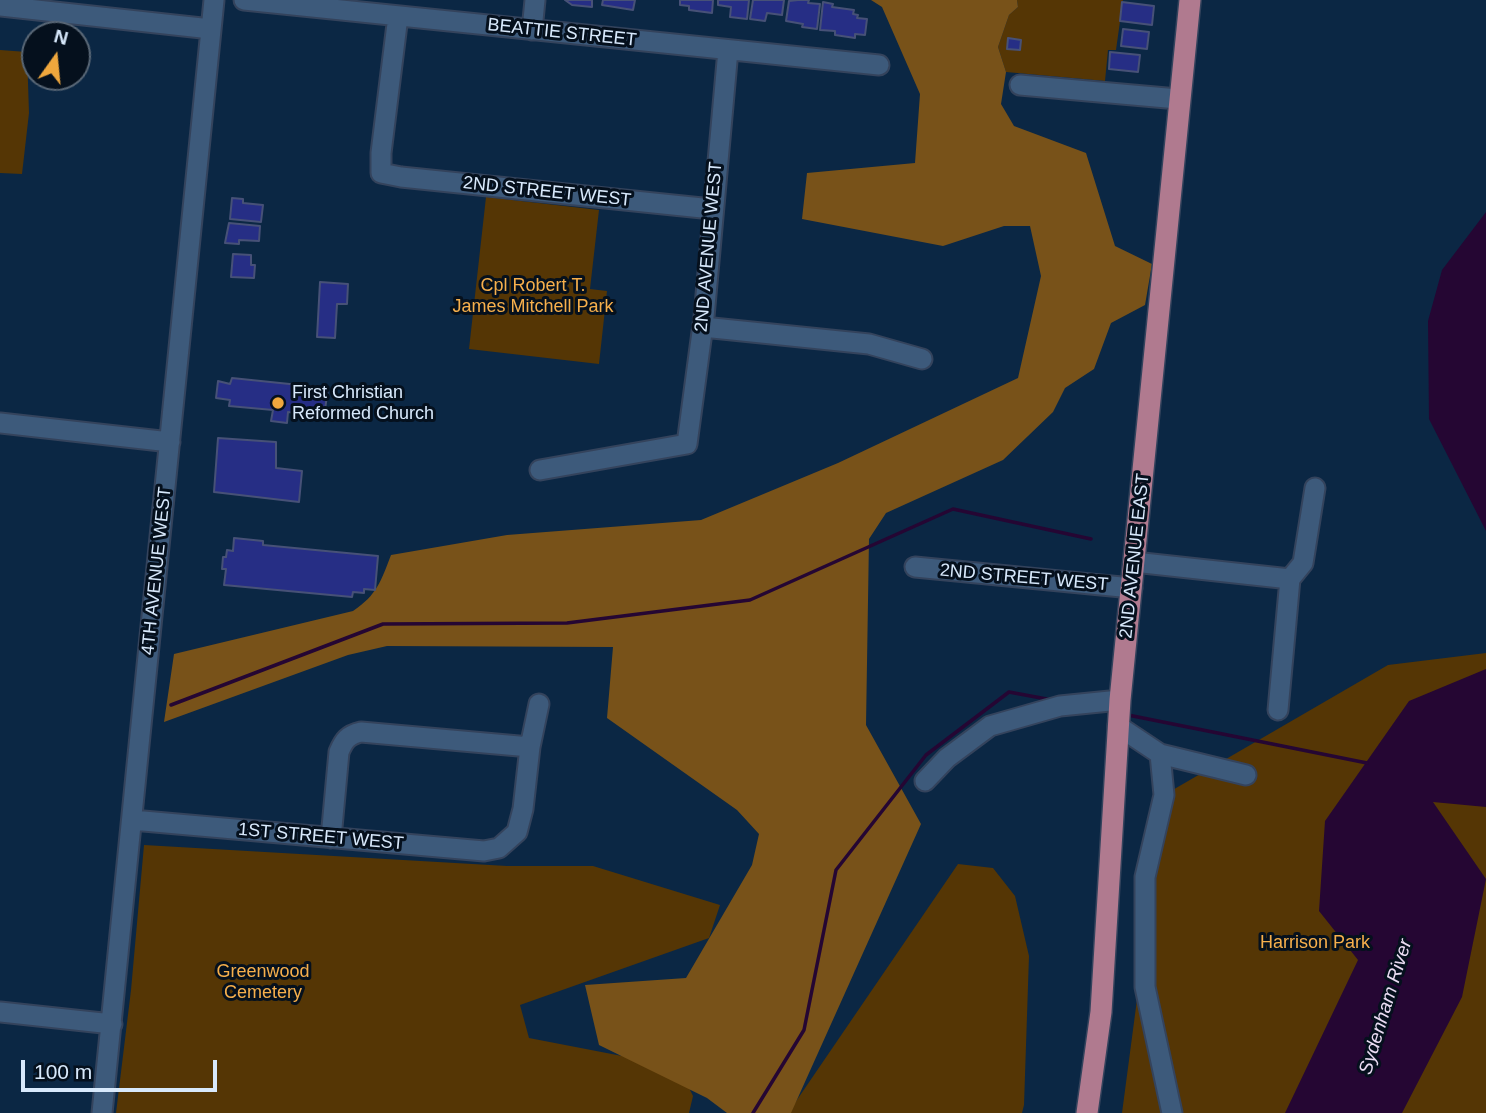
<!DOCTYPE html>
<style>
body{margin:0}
#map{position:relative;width:1486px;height:1113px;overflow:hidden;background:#0b2744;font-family:Arial,sans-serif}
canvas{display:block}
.north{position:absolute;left:21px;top:21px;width:70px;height:70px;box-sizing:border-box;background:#05101d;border:2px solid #596776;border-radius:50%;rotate:15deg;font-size:19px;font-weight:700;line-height:28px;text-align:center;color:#d8e9fc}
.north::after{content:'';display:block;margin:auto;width:24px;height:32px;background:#efa73d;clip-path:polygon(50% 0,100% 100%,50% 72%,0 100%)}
.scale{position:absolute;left:21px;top:1060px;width:196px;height:32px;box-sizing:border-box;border:4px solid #d8e9fc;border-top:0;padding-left:9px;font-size:21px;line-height:24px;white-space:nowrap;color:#d8e9fc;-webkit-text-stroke:5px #05101d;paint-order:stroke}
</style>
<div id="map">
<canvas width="1486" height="1113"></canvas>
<div class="north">N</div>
<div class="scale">100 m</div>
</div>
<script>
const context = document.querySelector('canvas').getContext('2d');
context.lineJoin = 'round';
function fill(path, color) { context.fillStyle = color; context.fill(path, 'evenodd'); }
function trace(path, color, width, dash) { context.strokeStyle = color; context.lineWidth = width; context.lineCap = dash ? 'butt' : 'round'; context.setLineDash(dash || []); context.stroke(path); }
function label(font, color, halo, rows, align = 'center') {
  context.font = font + ' Arial,sans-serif'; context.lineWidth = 6; context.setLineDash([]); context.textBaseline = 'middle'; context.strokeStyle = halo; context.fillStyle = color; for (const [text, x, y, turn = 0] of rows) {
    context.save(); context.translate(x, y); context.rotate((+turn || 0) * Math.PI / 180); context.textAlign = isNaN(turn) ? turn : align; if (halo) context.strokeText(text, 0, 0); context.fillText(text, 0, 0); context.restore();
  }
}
const green = new Path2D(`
 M1017 0H1123L1116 50H1108L1105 81 1006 72 998 47 1009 15 1018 7Z
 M0 50 27 52 29 113 22 174 0 173Z
 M486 197 599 210 590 289 607 291 599 364 469 349Z
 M1486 653V1113H1122L1164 795 1388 665Z
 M144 845 507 866H593L720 905 709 938 520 1005 529 1038 679 1067 693 1096 689 1113H116L131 990Z
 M958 864 993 868 1015 896 1029 956 1024 1105 1022 1113H788Z`);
const forest = new Path2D(`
 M871 0H1017L1018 7 1009 15 998 47 1006 72 1001 104 1014 126 1086 153 1115 246 1152 264 1145 305 1111 323 1094 369 1065 388 1053 412 1003 460 886 513 869 539 866 725 921 824 791 1113H727L707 1098 599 1045 585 985 686 978 752 865 759 834 737 810 607 718 613 647 387 646 348 655 164 722 174 654 353 611C377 595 381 581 391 555L507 535 701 520 838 463 1018 378 1041 276 1030 226H1004L943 246 802 219 807 173 915 163 920 94 882 7Z`);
const water = new Path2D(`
 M1486 212V531L1429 419 1428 321 1442 270Z
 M1486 669V807L1433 802 1486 879 1462 997 1402 1113H1285L1358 960 1319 911 1325 821 1409 701Z`);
const stream = new Path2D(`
 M171 705 383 624 567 623 750 600 953 509 1091 539
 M1128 715 1367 763
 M753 1113 804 1030 836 870 926 755 1009 692 1052 700`);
const building = new Path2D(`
 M565 0H592V7L572 5Z
 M603 0H635L633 10 602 5Z
 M680 0H713L712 13 689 10V6L680 5Z
 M718 0H749L747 19 730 17 731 7 718 5Z
 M753 0H784L782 15 767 13 765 21 750 19Z
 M798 0H809L808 3 820 4 817 29 802 27 803 24 786 21 789 1Z
 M823 2 833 4 832 7 854 10 853 14 858 15 857 18 867 19 865 35 855 34V38L835 35V31L820 30Z
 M1122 2 1154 6 1152 25 1120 21Z
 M1123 29 1149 32 1147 49 1121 46Z
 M1008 38 1021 40 1020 50 1007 49Z
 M1110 52 1140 55 1138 72 1109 69Z
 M232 198 243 199V203L263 205 261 222 230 219Z
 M229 223 260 226 259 241 239 240V244L225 243Z
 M233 254 251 255V265H255L254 278 231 277Z
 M320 282 348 284 347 304H337L335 338 317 337Z
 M232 378 328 388 324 417 288 412 287 423 271 421 273 410 229 406 230 400 216 398 218 381 230 384Z
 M218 438 276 442V468L302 471 299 502 214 492Z
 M234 538 263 541V545L378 556 375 590 364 589V593L353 592 352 597 224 585 226 569H222L223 557H226L227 550 233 551Z`);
const minor = new Path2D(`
 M244 0 879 65
 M0 6 211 29
 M398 16 381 153V173L401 177 712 209
 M532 30 535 0
 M1020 85 1178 99
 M703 327 869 344 922 359
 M0 423 170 442
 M540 470 687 444 704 317 728 50
 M1134 562 1290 579
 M915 567 1132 588
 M1278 710 1290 579 1303 563 1315 488
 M1118 726 1160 754 1246 775
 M1160 754 1164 795 1145 877V987L1172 1113
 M925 781 947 758 990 726 1060 706 1120 700
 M132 820 484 851 499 848 517 832 523 809 530 747 539 704
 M331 838 339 752C344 740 348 735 361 732L530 747
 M0 1012 112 1024
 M102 1113 214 0`);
const major = new Path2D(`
 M1087 1113 1101 1012 1120 700 1190 0`);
const markers = [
 [278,403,7,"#efa73d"]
];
const streetNames = [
 ["BEATTIE STREET",562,33,6],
 ["2ND STREET WEST",547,192,6],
 ["2ND AVENUE WEST",709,247,-85],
 ["2ND AVENUE EAST",1135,556,-84],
 ["4TH AVENUE WEST",157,571,-84],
 ["2ND STREET WEST",1024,578,5],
 ["1ST STREET WEST",321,837,5]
];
const parkNames = [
 ["Cpl Robert T.",533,286],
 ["James Mitchell Park",533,307],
 ["Harrison Park",1315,943],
 ["Greenwood",263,972],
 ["Cemetery",263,993]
];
const poiNames = [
 ["First Christian",292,393],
 ["Reformed Church",292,414]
];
const waterNames = [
 ["Sydenham River",1386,1007,-73]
];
fill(green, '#553605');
fill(forest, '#785219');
fill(water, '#250633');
trace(stream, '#250633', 3.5);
fill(building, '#262e85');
trace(building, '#475177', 2);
trace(minor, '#34435c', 23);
trace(major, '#34435c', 24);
trace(minor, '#3d5a7b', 19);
trace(major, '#b07a8f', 21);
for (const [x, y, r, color] of markers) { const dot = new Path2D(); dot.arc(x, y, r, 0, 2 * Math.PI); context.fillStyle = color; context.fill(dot); trace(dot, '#05101d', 2.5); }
label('18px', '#d8e9fc', '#05101d', streetNames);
label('18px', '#f6af4c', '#05101d', parkNames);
label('18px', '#d8e9fc', '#05101d', poiNames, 'left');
label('italic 19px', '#eadcf3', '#05101d', waterNames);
</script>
